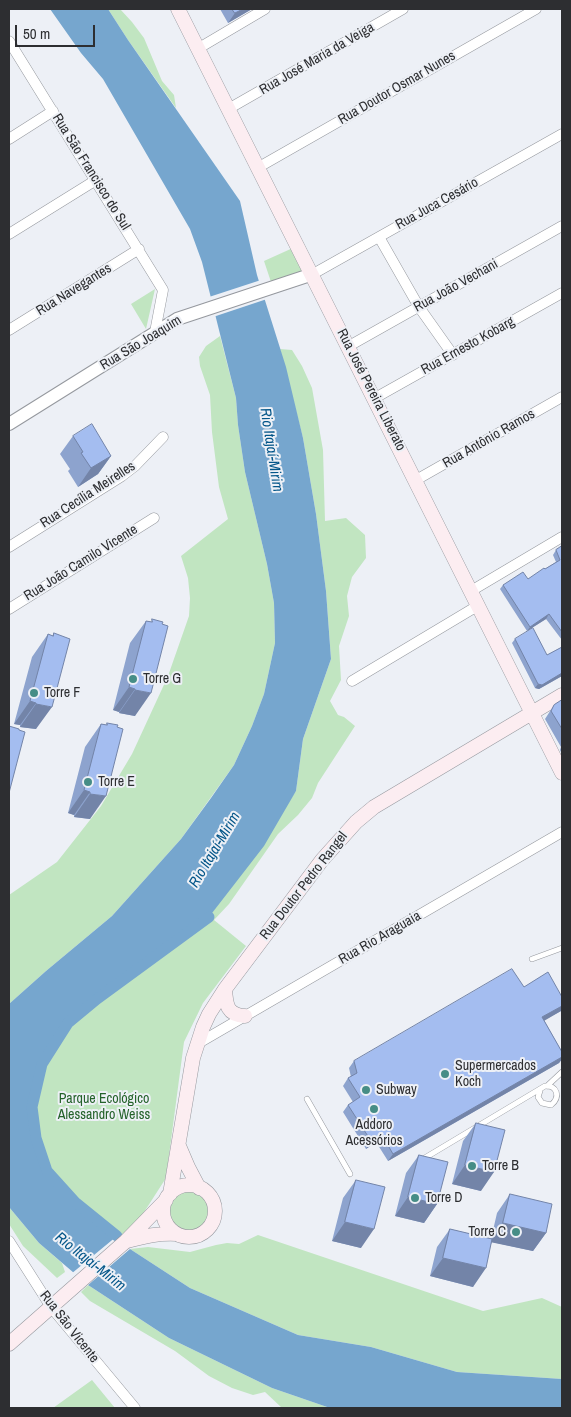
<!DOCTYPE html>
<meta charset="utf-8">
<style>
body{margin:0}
#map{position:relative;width:571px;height:1417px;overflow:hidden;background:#edf0f6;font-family:"Archivo Narrow",sans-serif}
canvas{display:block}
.frame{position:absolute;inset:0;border:10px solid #2d2e31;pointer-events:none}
.scale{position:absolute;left:15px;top:25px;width:80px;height:22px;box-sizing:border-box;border:2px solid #2d2e31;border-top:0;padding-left:6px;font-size:15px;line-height:18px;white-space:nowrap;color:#2d2e31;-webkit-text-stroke:4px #edf0f6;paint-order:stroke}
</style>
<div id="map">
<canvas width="571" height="1417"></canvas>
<div class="frame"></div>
<div class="scale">50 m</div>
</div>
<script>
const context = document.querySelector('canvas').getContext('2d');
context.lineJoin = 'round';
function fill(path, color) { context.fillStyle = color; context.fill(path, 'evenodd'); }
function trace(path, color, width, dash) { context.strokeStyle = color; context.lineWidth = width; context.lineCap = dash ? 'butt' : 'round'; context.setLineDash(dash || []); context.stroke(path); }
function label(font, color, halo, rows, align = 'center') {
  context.font = font + ' "Archivo Narrow",sans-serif'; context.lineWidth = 4; context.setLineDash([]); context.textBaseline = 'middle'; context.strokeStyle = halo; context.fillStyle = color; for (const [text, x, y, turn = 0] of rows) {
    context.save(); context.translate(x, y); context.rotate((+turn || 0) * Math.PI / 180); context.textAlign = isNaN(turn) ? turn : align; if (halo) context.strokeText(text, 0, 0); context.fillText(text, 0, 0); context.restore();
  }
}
const green = new Path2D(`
 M108 9H120L132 22 144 38 162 81 174 95 176 108 128 40Z
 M295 247 303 271 271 282 264 261Z
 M155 289 146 329 131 304Z
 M220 336 236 398 238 425 245 472 267 564 274 603 275 643 264 694 252 726 234 765 181 839 112 916 46 971 9 1004V895L57 862 101 806 132 754 168 676 189 616 190 598 188 578 181 556 228 519 219 487 212 432 210 395 200 366 199 357 206 346Z
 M280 349 292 350 302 366 312 388 323 450 325 521 346 518 365 535 366 558 352 577 347 596 349 616 339 646 341 680 330 701 338 715 344 717 355 726 318 783 312 798 298 815 278 834 229 904 214 920 246 946 203 1003 184 1042 166 1178 139 1220 119 1239 75 1202 47 1171 36 1138 32 1107 42 1064 68 1023 97 999 209 917 296 791 303 739 331 659 326 591 316 514 303 438Z
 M169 1212a21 21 0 1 1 42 0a21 21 0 1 1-42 0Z
 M9 1207 39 1243 62 1263 65 1272 57 1278 23 1246 9 1224Z
 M258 1235 483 1311 542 1298 562 1307V1379L457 1372 371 1347 298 1335 190 1288 130 1249 148 1247 190 1252 216 1245 227 1243 239 1244Z
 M88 1285 169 1338 272 1388 330 1408H282L265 1392 253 1395 232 1388 209 1376 175 1351 90 1301 81 1292Z
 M92 1380 115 1408H53Z`);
const water = new Path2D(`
 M50 9H108L128 40 240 201 257 275 286 367 303 438 316 514 326 591 331 659 303 739 296 791 264 846 209 917 97 999 68 1023 42 1064 32 1107 36 1139 47 1171 75 1202 117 1236 130 1249 190 1288 298 1335 371 1347 457 1372 562 1379V1408H330L272 1388 169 1338 88 1285 39 1243 9 1207V1004L46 971 112 916 181 839 211 798 234 765 252 726 264 694 275 643 274 603 267 564 245 472 238 425 236 398 202 262 190 229 103 79 81 53Z`);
const pier = new Path2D(`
 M261 280 267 299 213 317 209 297Z
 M117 1236 130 1249 87 1286 71 1274Z`);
const canal = new Path2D(`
 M117 1236 75 1202 47 1171 36 1138 32 1107 42 1064 68 1023 97 999 209 917`);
const service = new Path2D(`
 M532 959 562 948
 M547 1086 562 1072
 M307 1099 350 1174
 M423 1159 545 1086C557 1085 561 1097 551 1105L542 1103 538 1097 540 1091`);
const minor = new Path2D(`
 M9 41 163 290 155 332
 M199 48 265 9
 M230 108 403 9
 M9 139 53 111
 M259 167 536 9
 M9 234 96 180
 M379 237 419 307 453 355
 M313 274 562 134
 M9 330 139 249
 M349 346 562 226
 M375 398 562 293
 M416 480 562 397
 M9 547 122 476 135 466 163 437
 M471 591 562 537
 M9 609 154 518
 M352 681 479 605
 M197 1044 562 832
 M9 1241 51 1307 135 1408`);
const tertiary = new Path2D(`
 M9 424 177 319 313 274`);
const secondary = new Path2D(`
 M178 9 562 773
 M225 989C226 1005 227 1015 245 1016
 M179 1146 188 1167 199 1188
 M163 1211a26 26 0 1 1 52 0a26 26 0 1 1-52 0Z
 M170 1194 193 1058 203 1027 209 1014 225 989 322 860 356 822 374 807 562 695
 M127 1241C145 1236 159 1233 177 1234
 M9 1344 126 1241 166 1200`);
const wall = new Path2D(`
 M220 9H252L228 23Z
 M73 436 111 456 98 474 78 487 68 471 70 469 60 454Z
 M562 546V640L546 619 527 631 500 589 503 585 528 579 545 569 556 562 553 555 556 550Z
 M152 619 135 716 119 713V712L113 710 130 643 146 621 151 622Z
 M54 633 36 729 20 727V725L14 724 32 657 48 634 52 636Z
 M515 639 547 655 562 647V676L539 689 535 688 512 643Z
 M562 700V754L560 750 561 747 545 719 554 705Z
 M107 723 90 819 74 817V815L68 813 85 747 101 724 106 725Z
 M524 987 562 997V1009L561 1011 544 1020 562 1052V1059L559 1063 388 1161 376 1142 366 1149 343 1112 348 1105 353 1102 343 1086 348 1078 351 1077 349 1068 354 1061Z
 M476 1123 481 1191 452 1184 463 1141Z
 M419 1155 437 1204 424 1223 395 1216 406 1173Z
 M356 1180 361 1248 332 1241 343 1198Z
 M510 1194 546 1233 533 1251 492 1242 473 1287 430 1276 437 1247 450 1229 491 1239 497 1213Z`);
const shadedWall = new Path2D(`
 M243 9H252L228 23 235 13Z
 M111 456 98 474 78 487 91 468Z
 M549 614 546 619 527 631 530 627Z
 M562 673V676L539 689 535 688 538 684Z
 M129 687 135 689 119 712 113 710Z
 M135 690 151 693 135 716 119 713Z
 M30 701 36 703 20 725 14 724Z
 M36 704 52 707 36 729 20 727Z
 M84 790 90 792 74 815 68 813Z
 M90 794 106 796 90 819 74 817Z
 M562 1006V1009L561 1011 537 1025 542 1017Z
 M562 1057V1059L559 1063 388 1161 393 1154Z
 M382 1135 376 1142 366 1149 371 1141Z
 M465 1165 494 1172 481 1191 452 1184Z
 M408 1197 437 1204 424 1223 395 1216Z
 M345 1222 374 1229 361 1248 332 1241Z
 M503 1223 546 1233 533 1251 490 1242Z
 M443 1258 486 1268 473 1287 430 1276Z`);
const building = new Path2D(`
 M232 9H243L235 13Z
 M92 424 111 456 91 468 81 453 83 452 73 436Z
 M562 546V632L549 614 530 627 503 585 523 572 528 579 544 568 545 569 560 560 556 550Z
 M152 619 163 622 162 624 168 626 151 693 135 690V689L129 687 146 621 152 622Z
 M533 628 547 655 562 647V673L542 685 538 684 515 639Z
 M54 633 70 639 52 707 36 704V703L30 701 48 634 53 636Z
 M562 700V729L551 711 554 705Z
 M107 723 118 725 117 727 123 729 106 796 90 794V792L84 790 101 724 107 725Z
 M9 726 19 729V730L25 732 9 793Z
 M512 969 524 987 548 972 562 997V1006L542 1017 562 1052V1057L393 1154 382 1135 371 1141 348 1105 360 1097 348 1078 357 1073 354 1061Z
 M476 1123 505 1130 494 1172 465 1165Z
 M419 1155 448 1162 437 1204 408 1197Z
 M356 1180 385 1187 374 1229 345 1222Z
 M510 1194 552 1204 546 1233 503 1223Z
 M450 1229 492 1239 486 1268 443 1258Z`);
const markers = [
 [133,679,5,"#468d86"],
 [34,693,5,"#468d86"],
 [88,782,5,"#468d86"],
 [445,1074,5,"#468d86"],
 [366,1090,5,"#468d86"],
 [374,1109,5,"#468d86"],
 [472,1166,5,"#468d86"],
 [415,1198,5,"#468d86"],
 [516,1232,5,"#468d86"]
];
const streetNames = [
 ["Rua José Maria da Veiga",317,59,-30],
 ["Rua Doutor Osmar Nunes",397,88,-30],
 ["Rua São Francisco do Sul",91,172,58],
 ["Rua Juca Cesário",437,204,-29],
 ["Rua João Vechani",456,286,-29],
 ["Rua Navegantes",74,290,-32],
 ["Rua São Joaquim",141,343,-31],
 ["Rua Ernesto Kobarg",468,346,-29],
 ["Rua José Pereira Liberato",371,390,63],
 ["Rua Antônio Ramos",489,439,-30],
 ["Rua Cecília Meirelles",88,495,-33],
 ["Rua João Camilo Vicente",81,563,-32],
 ["Rua Doutor Pedro Rangel",304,886,-52],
 ["Rua Rio Araguaia",380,938,-30],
 ["Rua São Vicente",69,1327,52]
];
const poiNames = [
 ["Torre G",143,679],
 ["Torre F",44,693],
 ["Torre E",98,782],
 ["Supermercados",455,1066],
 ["Koch",455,1082],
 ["Subway",376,1090],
 ["Addoro",374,1125,"center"],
 ["Acessórios",374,1141,"center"],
 ["Torre B",482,1166],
 ["Torre D",425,1198],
 ["Torre C",506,1232,"right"]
];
const parkNames = [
 ["Parque Ecológico",104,1099],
 ["Alessandro Weiss",104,1115]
];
const waterNames = [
 ["Rio Itajaí-Mirim",271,450,81],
 ["Rio Itajaí-Mirim",215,850,-59],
 ["Rio Itajaí-Mirim",90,1262,38]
];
fill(green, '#c1e5c1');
fill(water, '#76a6ce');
fill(pier, '#edf0f6');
trace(canal, '#76a6ce', 11);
trace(service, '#95989e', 6);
trace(minor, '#95989e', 11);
trace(tertiary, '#95989e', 14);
trace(secondary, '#95989e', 15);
trace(service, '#fff', 5);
trace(minor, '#fff', 10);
trace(tertiary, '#fff', 12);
trace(secondary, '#fcedf1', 14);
fill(wall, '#8da3ce');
fill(shadedWall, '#7384a8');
fill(building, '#a4bdf0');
trace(building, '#7384a8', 1);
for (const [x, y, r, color] of markers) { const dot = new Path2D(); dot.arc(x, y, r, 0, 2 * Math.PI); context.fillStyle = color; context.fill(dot); trace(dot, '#edf0f6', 2); }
label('14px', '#2d2e31', '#edf0f6', streetNames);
label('14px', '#2d2e31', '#edf0f6', poiNames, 'left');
label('14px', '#24622a', '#edf0f6', parkNames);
label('italic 15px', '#045689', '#edf0f6', waterNames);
</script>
